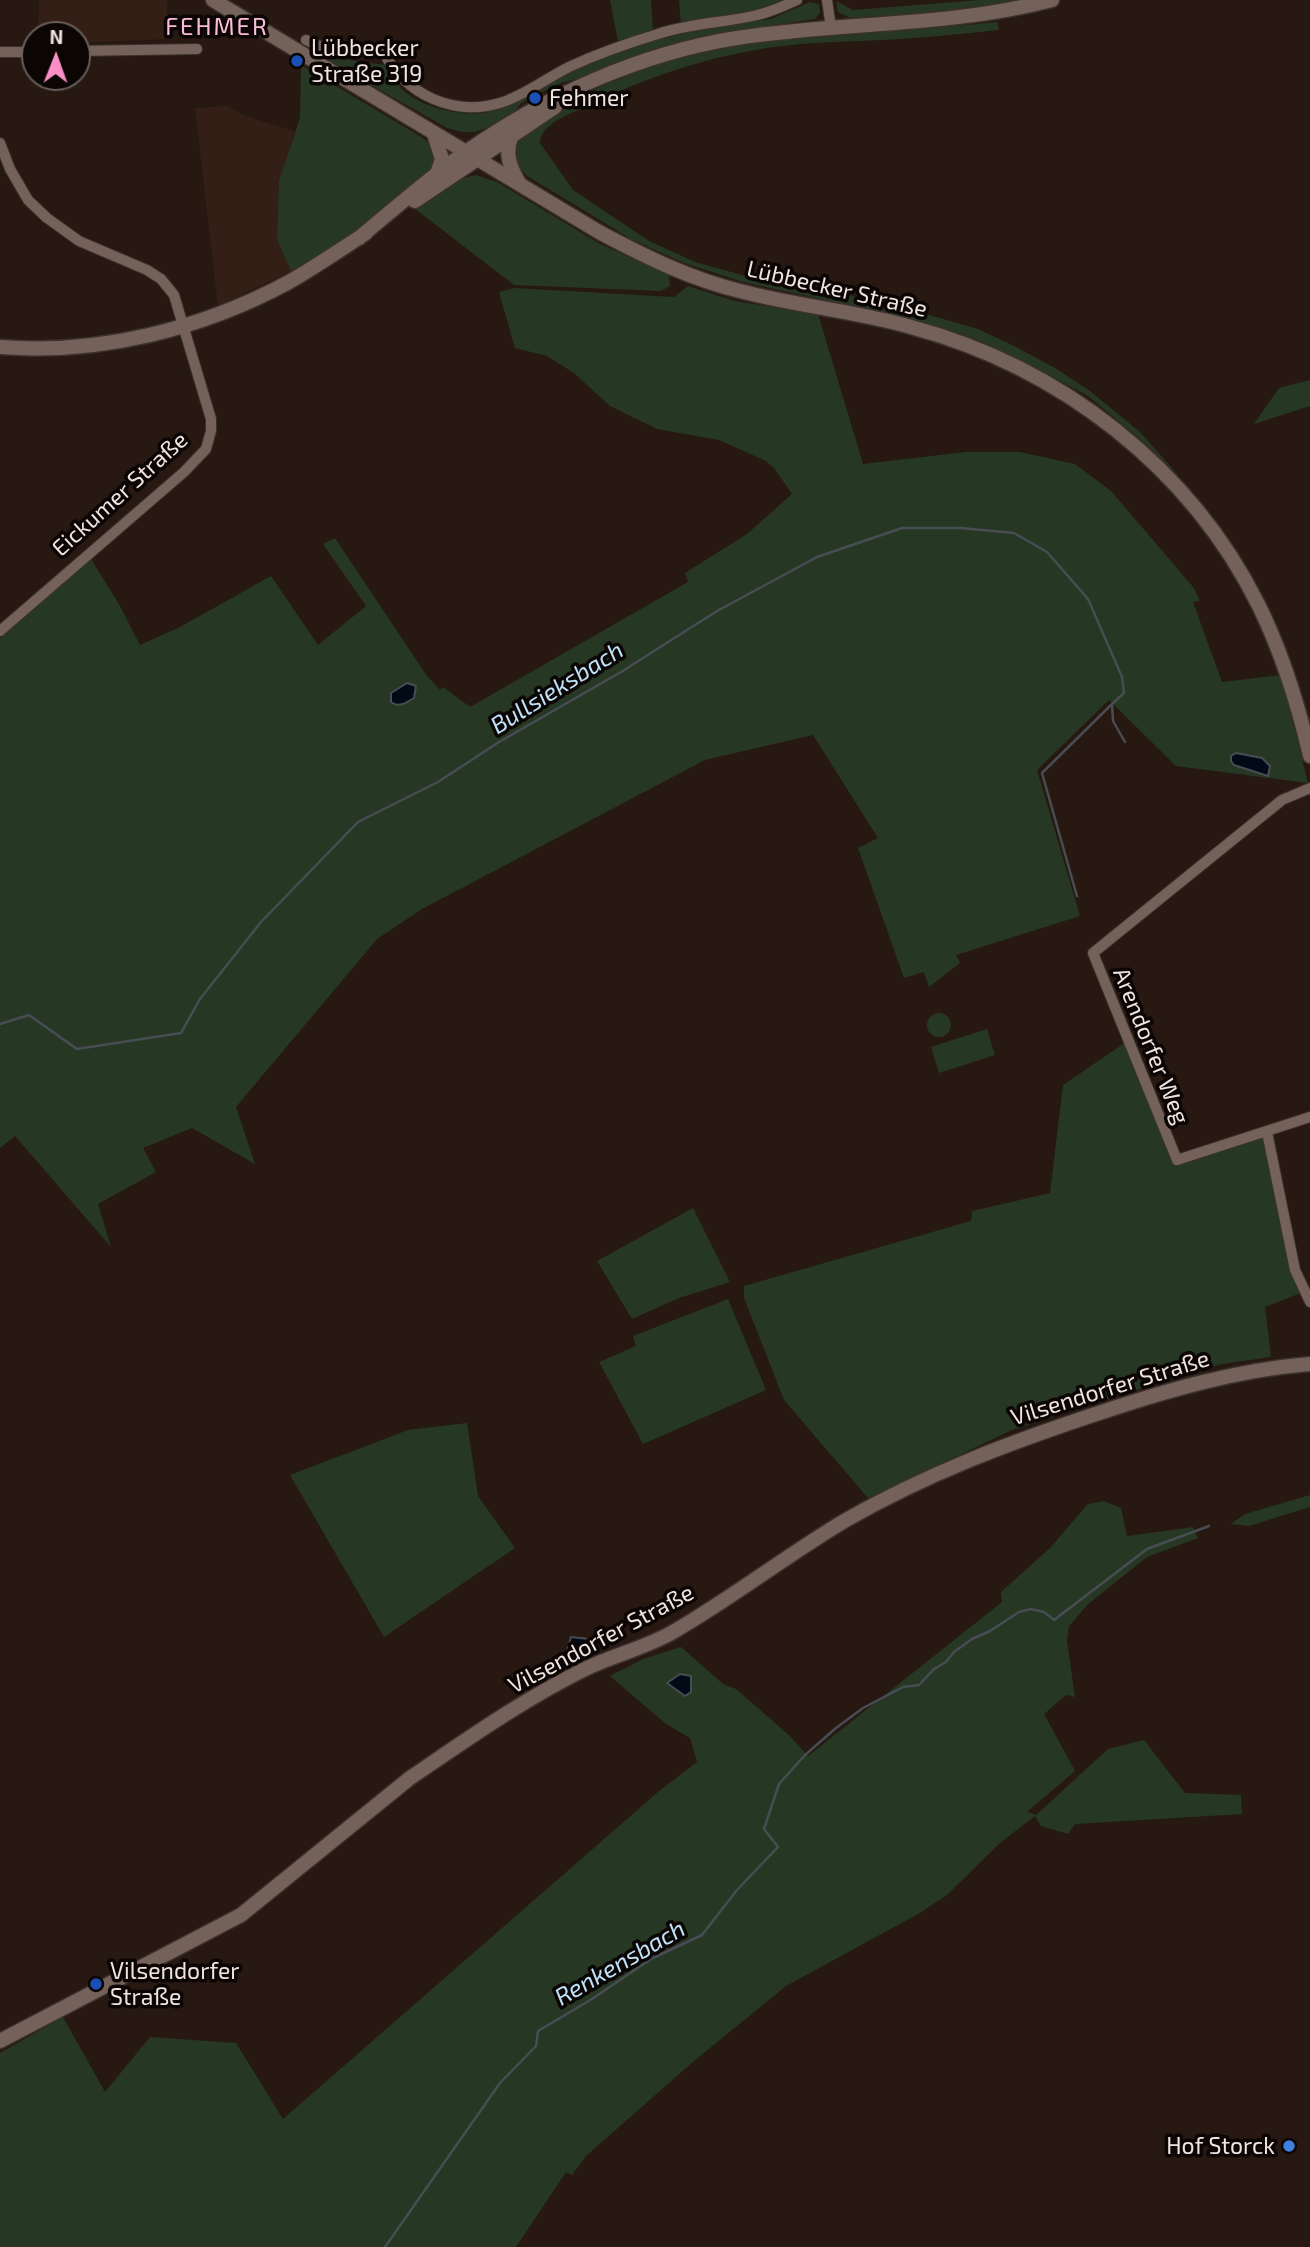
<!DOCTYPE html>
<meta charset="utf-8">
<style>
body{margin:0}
#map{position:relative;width:1310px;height:2247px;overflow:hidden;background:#271812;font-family:"Exo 2",sans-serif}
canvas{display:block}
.north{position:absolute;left:21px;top:21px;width:70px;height:70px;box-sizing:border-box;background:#0b0504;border:2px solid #665e5c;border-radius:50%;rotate:1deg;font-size:19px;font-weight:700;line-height:28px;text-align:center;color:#efe4e0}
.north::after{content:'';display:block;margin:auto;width:24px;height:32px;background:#fa8fc7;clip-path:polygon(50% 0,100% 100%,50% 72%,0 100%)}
</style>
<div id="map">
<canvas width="1310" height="2247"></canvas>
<div class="north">N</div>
</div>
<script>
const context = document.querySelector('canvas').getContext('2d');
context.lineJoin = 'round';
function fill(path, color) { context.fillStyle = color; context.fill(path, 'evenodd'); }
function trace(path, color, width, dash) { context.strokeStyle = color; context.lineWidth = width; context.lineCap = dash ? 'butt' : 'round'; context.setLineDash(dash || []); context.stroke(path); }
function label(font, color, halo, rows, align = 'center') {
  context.font = font + ' "Exo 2",sans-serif'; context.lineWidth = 7; context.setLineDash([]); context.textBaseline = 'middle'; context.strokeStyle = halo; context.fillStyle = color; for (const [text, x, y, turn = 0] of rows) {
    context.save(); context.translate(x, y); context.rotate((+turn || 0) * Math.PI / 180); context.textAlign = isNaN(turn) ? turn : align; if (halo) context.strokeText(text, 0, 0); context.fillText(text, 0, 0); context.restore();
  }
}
const built = new Path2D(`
 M39 0H167L168 39 77 43V35H38Z
 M227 106 248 117 295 131 279 180 277 240 291 271 218 306 195 108Z`);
const green = new Path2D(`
 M610 0H651L653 30 618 41Z
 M679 0H783L749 13 681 24Z
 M980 0H1020L937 12 850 18 838 12 836 1 853 10Z
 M810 2 819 4 820 13 815 19 719 33 675 43 593 74 558 84 521 103 514 113 494 125 475 132H461L447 128 320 56 385 65C391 73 397 85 405 92 428 110 458 115 486 113L598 59 638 45 696 30 771 19Z
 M997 22 999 30C953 35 907 39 861 41 834 42 807 43 781 46 711 55 646 77 583 108 568 115 541 123 540 143L573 190 649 241 695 262 753 278 801 284 912 310 978 329 1014 346 1055 368 1090 391 1140 432 1180 477 1139 438 1088 396 1033 366 979 341 907 318 743 282 684 263 631 239 527 176 513 160 514 143 521 135 583 98C594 87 611 83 625 77 740 30 875 35 997 22Z
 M301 65 423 138C434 147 436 154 434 167L352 235 291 271 277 240 279 180 300 118Z
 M476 175 497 182 600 244 669 275 670 286 661 291 514 285 414 208 459 179Z
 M688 286 735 301 818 314 863 464 966 452H1020L1075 464 1111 491 1194 588 1200 601 1193 602 1222 682 1281 675 1308 783 1176 766 1109 700 1037 770 1080 916 956 955 960 963 929 987 924 972 904 978 858 848 878 838 813 735 705 760 422 909 377 939 236 1107 255 1164 192 1128 143 1148 156 1172 98 1204 111 1247 15 1136 0 1148V638L91 559 120 606 140 645 180 627 271 576 318 645 366 606 323 544 335 538 427 676 440 690 443 687 470 707 688 582 685 573 747 534 792 494 774 468 766 461 719 440 657 429 610 406 574 373 547 356 515 348 499 292 514 288 674 297Z
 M1310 380V406L1254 424 1279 388Z
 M927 1025a12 12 0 1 1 24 0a12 12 0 1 1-24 0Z
 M987 1029 995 1055 939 1073 931 1047Z
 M1132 1038 1179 1157 1262 1130 1301 1293 1265 1307 1271 1357 1222 1364 1195 1371 1012 1430 868 1498 784 1400 744 1298V1286L971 1221 972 1211 1050 1193 1063 1085Z
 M693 1208 730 1282 679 1298 632 1319 597 1261Z
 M728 1299 766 1390 643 1444 599 1362 636 1346 633 1336Z
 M467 1423 478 1496 515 1548 384 1637 290 1475 408 1430Z
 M1310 1495V1507L1249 1526 1231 1524 1245 1514Z
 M1104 1501 1121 1508 1127 1536 1193 1527 1198 1538 1147 1557 1087 1605 1069 1626 1067 1641 1075 1697 1066 1695 1044 1714 1075 1771 1027 1812 1036 1815 1108 1749 1144 1740 1185 1793 1241 1795 1242 1814 1075 1824 1068 1834 1041 1826 1035 1816 1001 1842 947 1895 918 1914 786 1986 694 2061 586 2156 572 2175 566 2172 516 2247H0V2053L63 2017 105 2092 150 2037 236 2043 283 2119 658 1792 697 1762 690 1738 666 1724 610 1676 643 1659 681 1647 723 1684 736 1689 790 1736 808 1756 1002 1602 1001 1592 1050 1548 1088 1504Z`);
const water = new Path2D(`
 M407 683 416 686 414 698C406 703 399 708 391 702V693Z
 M1236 753 1262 758 1270 766 1268 776 1234 765 1231 761V756Z
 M571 1637 589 1639 593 1645 592 1651 572 1657 567 1651Z
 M680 1674 691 1676V1692L685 1696 667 1683Z`);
const stream = new Path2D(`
 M1077 896 1042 773 1111 705
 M0 1024 29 1015 77 1049 181 1033 200 999 261 922 358 822 438 782 499 742 621 672 717 611 817 557 902 528H961L1014 533 1047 552 1088 599 1122 677 1124 693 1112 704 1113 721 1125 742
 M385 2247 500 2083 536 2046 538 2031 592 1999 651 1959 702 1935 737 1890 778 1847 764 1829 779 1784 805 1755 836 1728 863 1708 903 1687 919 1685 934 1669 946 1662 954 1652 972 1639 990 1631 1019 1612 1031 1609 1044 1612 1054 1620 1147 1549 1209 1526`);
const street = new Path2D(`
 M827 0 831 28
 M306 40C327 52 358 54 383 51 405 95 455 118 503 102 526 94 547 78 569 67 597 54 628 43 658 34 690 23 725 23 757 15 771 12 784 6 797 0
 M77 51 197 49
 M0 52H35
 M0 143 10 169 28 200 47 218 79 241 147 270 161 279 174 295 211 419V431L206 449 184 472 0 631
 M1310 788 1282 800 1093 953 1177 1160 1310 1117
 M1267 1132 1295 1270 1310 1302`);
const secondary = new Path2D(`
 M213 0 599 232C644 256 690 279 740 291 796 306 855 311 911 327 1060 367 1190 467 1259 606 1282 653 1298 704 1310 756
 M434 134 442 159 437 174
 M512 135C504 153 510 167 519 183
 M415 201 555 107
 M359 238C394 209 429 178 466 152 545 96 641 53 737 38 841 22 949 27 1052 0
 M0 347C99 355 202 329 289 282 315 267 340 250 366 233
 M0 2041 241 1915 410 1778C466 1740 524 1699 585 1669 614 1655 645 1648 673 1632 732 1598 787 1555 846 1520 926 1474 1011 1442 1099 1413 1168 1390 1237 1370 1310 1364`);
const markers = [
 [297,61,7,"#1a4fb4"],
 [535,98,7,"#1a4fb4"],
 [96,1984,7,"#1a4fb4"],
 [1289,2146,7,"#3f7fe0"]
];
const poiNames = [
 ["Lübbecker",311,48],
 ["Straße 319",311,74],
 ["Fehmer",549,98],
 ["Vilsendorfer",110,1971],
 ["Straße",110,1997],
 ["Hof Storck",1275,2146,"right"]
];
const streetNames = [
 ["Lübbecker Straße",837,289,13],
 ["Eickumer Straße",120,494,-42],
 ["Arendorfer Weg",1151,1046,68],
 ["Vilsendorfer Straße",1110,1388,-17],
 ["Vilsendorfer Straße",601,1639,-28]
];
const neighbourhoodNames = [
 ["FEHMER",217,27]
];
const waterNames = [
 ["Bullsieksbach",557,688,-32],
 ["Renkensbach",620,1963,-30]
];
fill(built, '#341f16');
fill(green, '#263823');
fill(water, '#000b17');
trace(water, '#484c53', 2);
trace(stream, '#484c53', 2.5);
trace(street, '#3c312e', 12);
trace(secondary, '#3c312e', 17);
trace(street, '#74625a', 10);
trace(secondary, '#74625a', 14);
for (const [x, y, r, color] of markers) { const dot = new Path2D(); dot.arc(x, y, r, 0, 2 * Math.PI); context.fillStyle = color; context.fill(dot); trace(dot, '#0b0504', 2.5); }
label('23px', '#efe4e0', '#0b0504', poiNames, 'left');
label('23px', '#efe4e0', '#0b0504', streetNames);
context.letterSpacing = '2px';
label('24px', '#fabcda', '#0b0504', neighbourhoodNames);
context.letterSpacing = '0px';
label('italic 24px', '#bfe3fa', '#0b0504', waterNames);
</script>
